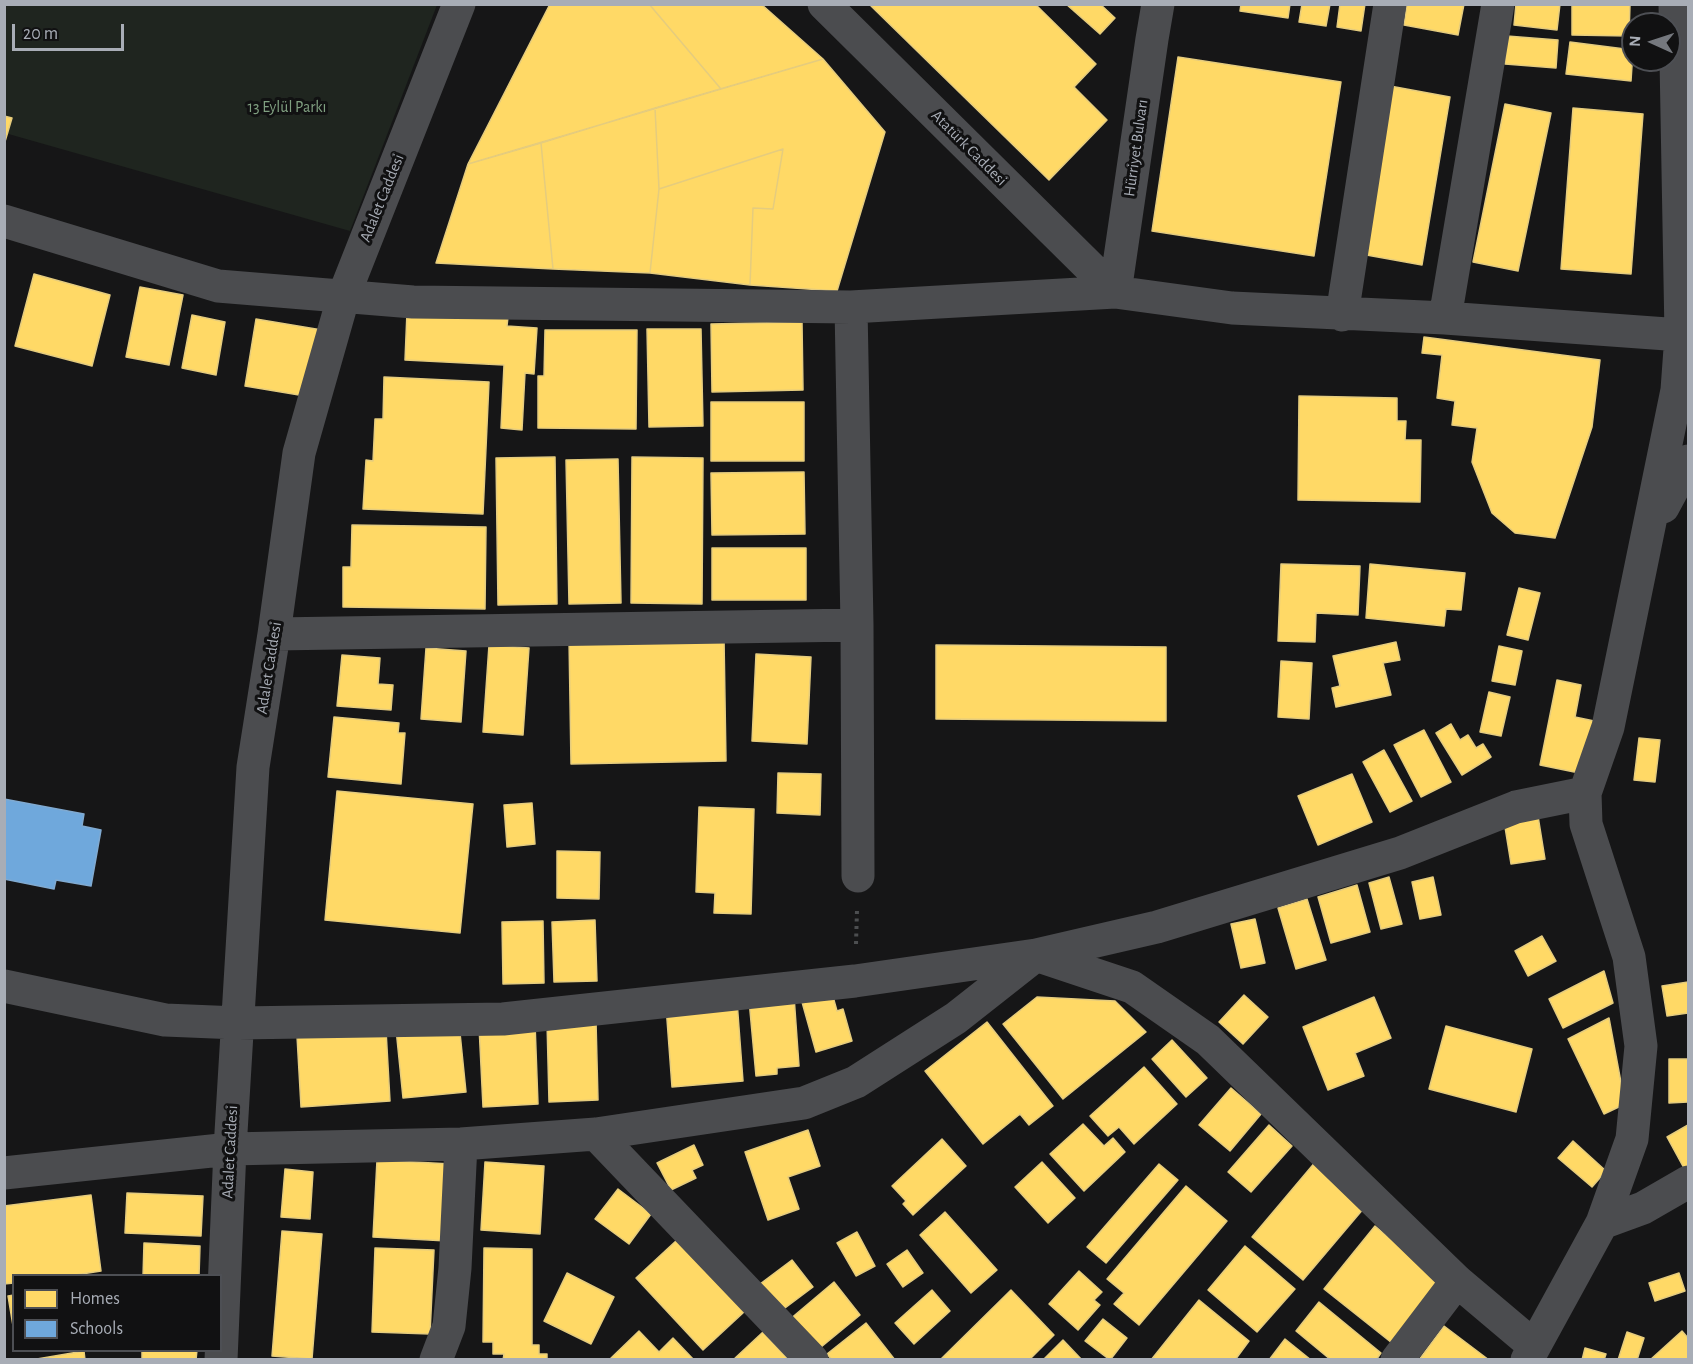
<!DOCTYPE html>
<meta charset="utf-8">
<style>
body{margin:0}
#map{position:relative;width:1693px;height:1364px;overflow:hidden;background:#161617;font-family:"Alegreya Sans",sans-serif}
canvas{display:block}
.frame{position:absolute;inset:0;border:6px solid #a8adb6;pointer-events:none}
.legend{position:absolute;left:12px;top:1274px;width:210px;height:78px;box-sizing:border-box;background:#111112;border:2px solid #4d4f54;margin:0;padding:8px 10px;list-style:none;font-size:18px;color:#a8adb6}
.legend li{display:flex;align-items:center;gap:12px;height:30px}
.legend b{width:30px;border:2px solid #4d4f54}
.north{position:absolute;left:1621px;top:12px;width:60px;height:60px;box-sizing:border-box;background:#111112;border:2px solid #4d4f54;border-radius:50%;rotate:273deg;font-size:16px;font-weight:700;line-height:24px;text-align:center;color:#a8adb6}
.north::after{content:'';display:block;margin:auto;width:21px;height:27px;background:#75787e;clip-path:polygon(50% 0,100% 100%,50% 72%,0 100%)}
.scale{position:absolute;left:12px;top:24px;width:112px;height:27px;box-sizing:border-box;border:3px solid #a8adb6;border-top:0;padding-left:8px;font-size:18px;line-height:21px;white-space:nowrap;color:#a8adb6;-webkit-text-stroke:4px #111112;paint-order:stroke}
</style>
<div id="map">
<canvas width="1693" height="1364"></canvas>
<div class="frame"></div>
<ul class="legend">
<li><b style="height:16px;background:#ffd966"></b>Homes</li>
<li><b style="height:16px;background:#6fa8dc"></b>Schools</li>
</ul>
<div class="north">N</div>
<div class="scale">20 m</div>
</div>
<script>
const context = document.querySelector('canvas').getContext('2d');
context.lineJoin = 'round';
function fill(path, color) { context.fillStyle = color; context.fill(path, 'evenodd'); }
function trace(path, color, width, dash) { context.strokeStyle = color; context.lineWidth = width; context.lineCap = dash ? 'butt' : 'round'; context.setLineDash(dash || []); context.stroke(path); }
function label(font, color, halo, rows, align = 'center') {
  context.font = font + ' "Alegreya Sans",sans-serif'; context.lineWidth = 6; context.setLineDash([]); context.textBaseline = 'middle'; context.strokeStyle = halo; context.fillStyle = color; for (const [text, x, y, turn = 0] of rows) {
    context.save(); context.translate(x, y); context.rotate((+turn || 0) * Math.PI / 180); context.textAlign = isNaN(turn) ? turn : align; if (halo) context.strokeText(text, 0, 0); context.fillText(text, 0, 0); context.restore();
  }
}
const green = new Path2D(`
 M4 5H437L350 231 5 133Z`);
const homes = new Path2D(`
 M550 4H649L721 89 468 164Z
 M649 4H761L823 59 721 89Z
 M869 4H1035L1096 64 1074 87 1107 120 1049 180Z
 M1066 4H1100L1115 18 1100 34Z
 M1241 4H1290L1288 18 1240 11Z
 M1302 4H1330L1326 26 1299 22Z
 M1340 4H1365L1361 31 1337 27Z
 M1407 4H1464L1458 35 1404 25Z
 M1516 4H1560L1557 30 1514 25Z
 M1572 4H1630L1629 36 1572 35Z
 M1507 36 1558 40 1556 68 1505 64Z
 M1570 42 1633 50 1631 81 1566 74Z
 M1178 57 1341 82 1314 256 1152 231Z
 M823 59 885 132 837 291 750 285 753 208 773 209 783 149 659 189 655 108Z
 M1390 86 1450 97 1422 265 1361 254Z
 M1505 104 1551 113 1518 271 1473 262Z
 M655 108 659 189 650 273 553 269 541 143Z
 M1573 108 1643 114 1631 274 1561 269Z
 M4 116 12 118 4 145Z
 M541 143 553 269 436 263 468 164Z
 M783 149 773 209 753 208 750 285 650 273 659 189Z
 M34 274 110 295 92 366 15 346Z
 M140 287 183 295 169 365 126 357Z
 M407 312 508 317 507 326 537 328 534 374 525 373 522 430 501 428 504 365 405 360Z
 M192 315 225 322 216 375 182 368Z
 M256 319 322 330 311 397 245 386Z
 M802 322 803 390 712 392 711 324Z
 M647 329H701L703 426 649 427Z
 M545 330H637L636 429 538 428V376H544Z
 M1424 337 1600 360 1592 427 1555 538 1515 533 1492 513 1472 462 1477 428 1452 425 1455 401 1437 398 1442 355 1422 353Z
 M384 377 489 382 483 514 363 509 366 460 373 461 375 419H383Z
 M1299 396 1397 398V421H1406L1405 440H1421L1420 502 1298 500Z
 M711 402H804V461H711Z
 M555 457 557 604 498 605 496 458Z
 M632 457 703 458 702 604 631 603Z
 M618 459 621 603 569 604 566 460Z
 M804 472 805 534 712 535 711 473Z
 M352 525 486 527 485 609 343 607V567H351Z
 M712 548H806V600H712Z
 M1281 564 1360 566 1358 615 1316 613 1315 642 1278 641Z
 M1370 564 1465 573 1461 610 1446 609 1444 626 1366 618Z
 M1519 588 1540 593 1528 640 1507 635Z
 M724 638 726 761 571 764 569 639Z
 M1396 642 1400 660 1383 663 1391 695 1336 707 1332 688 1340 686 1333 656Z
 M489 645 529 648 523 735 483 732Z
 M936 645 1166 647V721L936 719Z
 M1499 646 1522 651 1515 685 1492 681Z
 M426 648 466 651 461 722 421 719Z
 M756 654 811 657 807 744 752 741Z
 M342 655 380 658 378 684 393 685 391 710 337 706Z
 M1281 661 1312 663 1309 719 1278 717Z
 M1557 680 1581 685 1575 717 1599 722 1589 775 1540 765Z
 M1489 692 1510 697 1501 736 1480 732Z
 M334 717 399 723 398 733H405L401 784 328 777Z
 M1451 724 1460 740 1468 735 1476 748 1483 744 1491 757 1462 775 1436 733Z
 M1424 730 1451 782 1421 797 1394 745Z
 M1639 738 1660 740 1655 782 1634 780Z
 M1384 750 1412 801 1390 812 1363 762Z
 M778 773 821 774 820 815 777 813Z
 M1352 774 1372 822 1318 845 1298 796Z
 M337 791 473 804 460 933 325 920Z
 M532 803 535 844 507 847 504 805Z
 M699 807 754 809 751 914 714 913 715 893 696 892Z
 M1538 816 1545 859 1511 864 1504 821Z
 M557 851 600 852 599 899 557 898Z
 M1389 877 1402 924 1381 929 1369 883Z
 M1433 877 1441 915 1420 919 1412 882Z
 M1357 885 1370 932 1331 943 1318 897Z
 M1307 899 1326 960 1296 969 1278 908Z
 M1255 919 1265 963 1241 968 1231 924Z
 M595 920 597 981 554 982 552 922Z
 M543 921 544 983 503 984 502 922Z
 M1542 936 1556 961 1528 976 1515 951Z
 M1604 971 1613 1003 1563 1028 1549 999Z
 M1688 982V1013L1667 1016 1662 986Z
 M832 993 837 1011 843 1009 852 1041 816 1052 802 1002Z
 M1244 995 1268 1017 1243 1044 1219 1022Z
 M794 996 799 1066 777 1068V1074L756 1076 749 1000Z
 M1037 997 1115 1001 1146 1032 1063 1099 1003 1024Z
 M1374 997 1391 1038 1355 1053 1364 1076 1328 1090 1303 1027Z
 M737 1001 743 1081 672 1087 666 1006Z
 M1609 1018 1625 1104 1604 1114 1568 1039Z
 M596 1021 598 1100 549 1102 547 1022Z
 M987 1022 1053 1106 1029 1125 1020 1114 983 1144 925 1071Z
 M459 1023 466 1092 403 1098 396 1029Z
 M535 1023 538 1104 483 1107 479 1026Z
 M1446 1026 1532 1049 1516 1112 1429 1089Z
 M386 1030 390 1101 301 1107 297 1036Z
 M1172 1040 1207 1078 1186 1097 1152 1059Z
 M1669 1059H1688V1102L1669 1103Z
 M1144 1067 1177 1104 1134 1144 1119 1127 1108 1136 1090 1116Z
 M1231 1088 1261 1114 1230 1151 1199 1125Z
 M1083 1124 1104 1146 1113 1138 1125 1152 1084 1191 1050 1154Z
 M1269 1125 1292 1146 1251 1192 1228 1172Z
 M1688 1125V1168L1685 1170 1667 1137Z
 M808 1130 820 1166 788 1177 799 1209 768 1220 745 1152Z
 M942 1139 966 1166 913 1215 903 1204 906 1201 892 1186Z
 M1573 1141 1606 1171 1592 1187 1558 1158Z
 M694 1145 703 1165 692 1170 696 1178 671 1190 657 1163Z
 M377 1160 451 1164 447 1241 373 1237Z
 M1317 1160 1364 1208 1303 1280 1252 1237Z
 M485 1162 544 1166 540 1234 481 1230Z
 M1042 1162 1075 1198 1048 1223 1015 1187Z
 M1159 1164 1178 1180 1106 1263 1087 1247Z
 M285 1169 313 1172 310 1219 281 1217Z
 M1186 1186 1227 1221 1139 1325 1114 1304 1124 1293 1107 1279Z
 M618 1189 651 1214 629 1244 595 1219Z
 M127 1193 203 1196 201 1236 125 1233Z
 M91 1195 101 1271 69 1276H14V1283L4 1284V1206Z
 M945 1212 997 1270 971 1293 920 1235Z
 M1375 1226 1442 1281 1392 1343 1324 1289Z
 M282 1231 322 1234 312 1359 272 1356Z
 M857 1232 875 1266 856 1276 837 1243Z
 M677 1240 744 1312 703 1350 636 1278Z
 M144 1243 200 1246 199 1276H143Z
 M1245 1246 1295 1289 1257 1332 1208 1290Z
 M375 1248 434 1250 430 1334 372 1332Z
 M484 1248 532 1249V1345H539V1354H547V1360H503L504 1354H493V1342H483Z
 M907 1250 923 1273 903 1287 887 1264Z
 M792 1260 813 1287 781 1311 760 1284Z
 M1079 1271 1102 1292 1094 1300 1100 1305 1078 1330 1049 1304Z
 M567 1273 614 1297 591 1344 544 1321Z
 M1679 1273 1685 1291 1655 1301 1649 1283Z
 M834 1282 860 1315 815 1352 789 1320Z
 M932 1290 950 1311 914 1344 895 1323Z
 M1011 1290 1054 1335 1029 1360H940Z
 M14 1295V1332L8 1296Z
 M1199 1300 1249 1341 1235 1360H1151Z
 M1319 1302 1381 1353 1376 1360H1331L1296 1331Z
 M1103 1319 1127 1338 1110 1360 1085 1341Z
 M866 1323 895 1360H832L827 1354Z
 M1444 1326 1489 1360H1419Z
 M639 1331 659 1352 673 1338 694 1360H609Z
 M1682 1331 1688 1338V1360H1650Z
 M763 1332 789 1360H733Z
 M1627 1332 1644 1338 1637 1360H1618Z
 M1285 1339 1311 1360H1269Z
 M1063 1340 1082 1360H1043Z
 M1585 1348 1606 1354 1604 1360H1582Z
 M142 1350H197L196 1360H142Z
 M84 1351 85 1360H31Z`);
const schools = new Path2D(`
 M4 799 84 814 82 826 101 830 91 886 56 880 54 889 4 879Z`);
const path = new Path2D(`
 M856 944 857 910`);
const minor = new Path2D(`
 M824 4 1115 292
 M4 221 218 286 413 302 851 307 1115 292 1232 308 1445 318 1681 335 1688 337
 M1115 292 1152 39 1158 4
 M851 307 857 625 858 876
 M1342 315 1390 4
 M1445 318 1498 4
 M1663 507 1688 461
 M274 634 857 625
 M4 986 165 1020 238 1023 503 1019 855 981 1036 955 1132 987 1208 1040 1457 1281 1534 1346
 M596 1134 812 1360
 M4 1173 230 1149 461 1144 596 1134 804 1103 856 1082 956 1018 1036 955 1157 927 1400 853 1516 807 1585 793
 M1602 1223 1643 1208 1688 1182
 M221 1360 230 1149 253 767 274 634 299 453 344 295 459 4
 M436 1360 449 1326 455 1268 461 1144
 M1397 1360 1457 1281
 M1527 1360 1602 1223 1632 1139 1641 1046 1629 957 1586 824 1585 793 1608 727 1677 390 1681 335 1675 4`);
const parkNames = [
 ["13 Eylül Parkı",287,107]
];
const streetNames = [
 ["Atatürk Caddesi",969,148,45],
 ["Hürriyet Bulvarı",1136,148,-82],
 ["Adalet Caddesi",382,198,-68],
 ["Adalet Caddesi",269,668,-81],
 ["Adalet Caddesi",230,1152,-87]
];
fill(green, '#1f251f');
fill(homes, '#ffd966');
trace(homes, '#e5cc7e', 1.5);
fill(schools, '#6fa8dc');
trace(schools, '#80aad1', 1.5);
trace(path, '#4c4e50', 4, [3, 4.5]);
trace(minor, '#4b4c4f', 33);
label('16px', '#80a081', '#111112', parkNames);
label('16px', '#a8adb6', '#111112', streetNames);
</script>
